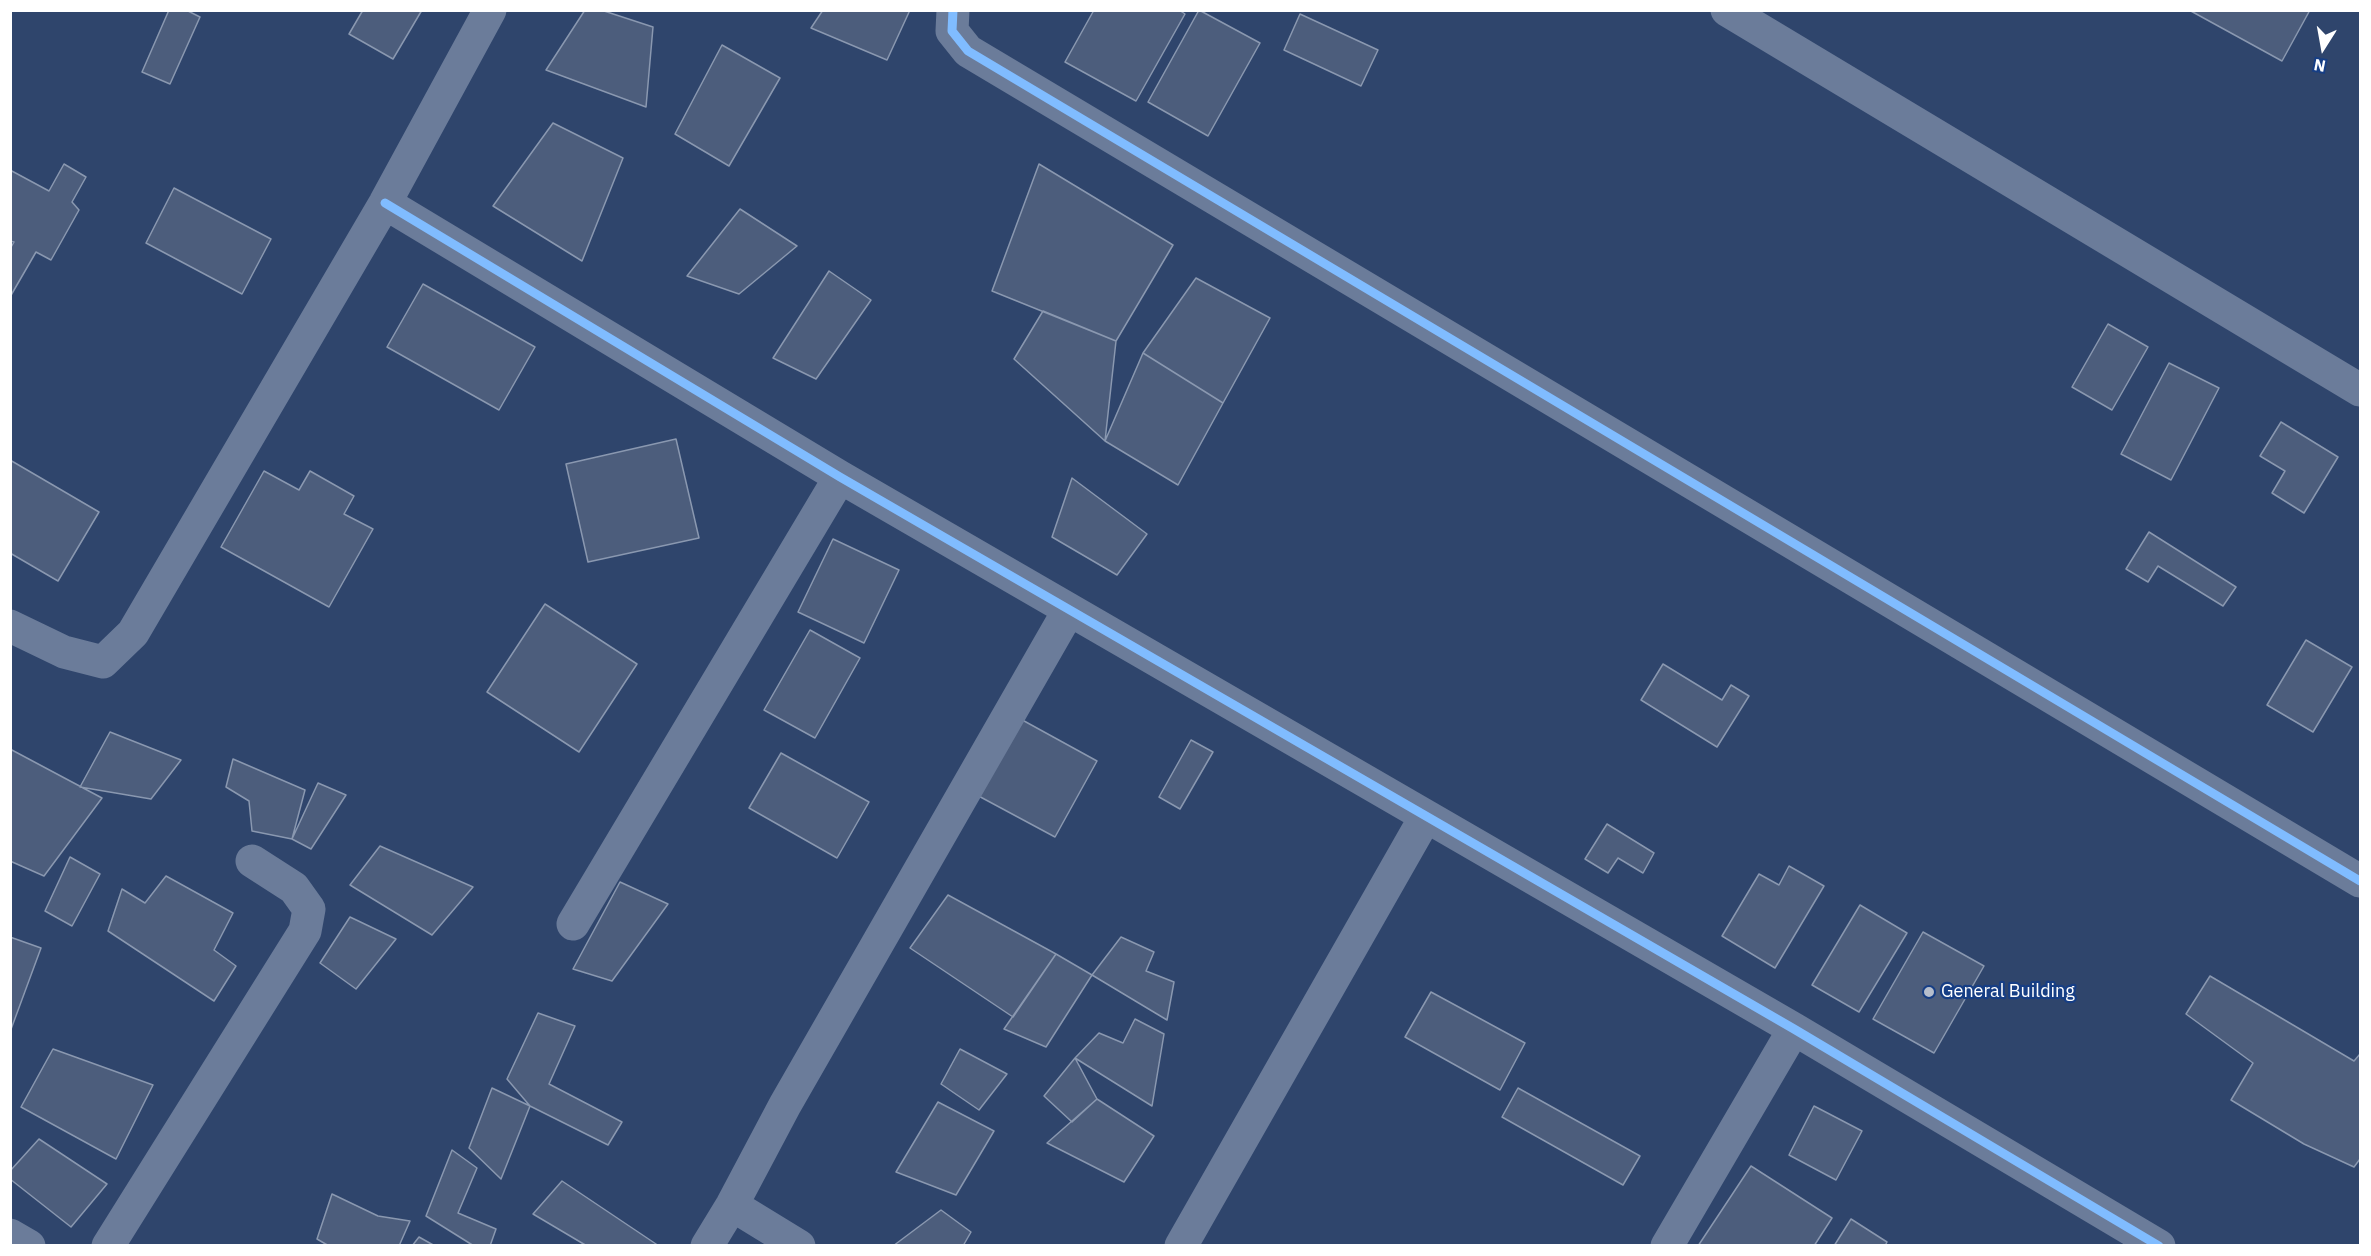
<!DOCTYPE html>
<style>
body{margin:0}
#map{position:relative;width:2371px;height:1256px;overflow:hidden;background:#2f456c;font-family:"IBM Plex Sans",sans-serif}
canvas{display:block}
.frame{position:absolute;inset:0;border:12px solid #fff;pointer-events:none}
.north{position:absolute;left:2293px;top:18px;width:60px;height:60px;-webkit-text-stroke:4px #163e85;paint-order:stroke;rotate:191deg;font-size:16px;font-weight:700;line-height:24px;text-align:center;color:#fff}
.north::after{content:'';display:block;margin:auto;width:21px;height:27px;background:#fff;clip-path:polygon(50% 0,100% 100%,50% 72%,0 100%)}
</style>
<div id="map">
<canvas width="2371" height="1256"></canvas>
<div class="frame"></div>
<div class="north">N</div>
</div>
<script>
const context = document.querySelector('canvas').getContext('2d');
context.lineJoin = 'round';
function fill(path, color) { context.fillStyle = color; context.fill(path, 'evenodd'); }
function trace(path, color, width, dash) { context.strokeStyle = color; context.lineWidth = width; context.lineCap = dash ? 'butt' : 'round'; context.setLineDash(dash || []); context.stroke(path); }
function label(font, color, halo, rows, align = 'center') {
  context.font = font + ' "IBM Plex Sans",sans-serif'; context.lineWidth = 4.5; context.setLineDash([]); context.textBaseline = 'middle'; context.strokeStyle = halo; context.fillStyle = color; for (const [text, x, y, turn = 0] of rows) {
    context.save(); context.translate(x, y); context.rotate((+turn || 0) * Math.PI / 180); context.textAlign = isNaN(turn) ? turn : align; if (halo) context.strokeText(text, 0, 0); context.fillText(text, 0, 0); context.restore();
  }
}
const building = new Path2D(`
 M169 10H186L200 17 170 84 142 72Z
 M363 10H422L393 59 349 34Z
 M585 10H601L653 27 646 107 546 70Z
 M823 10H910L887 60 811 28Z
 M1094 10H1179L1185 14 1136 101 1065 62Z
 M1199 10 1260 43 1208 136 1148 102Z
 M2189 10H2310L2282 61Z
 M1300 14 1378 50 1361 86 1284 50Z
 M722 45 780 78 729 166 675 134Z
 M553 123 623 158 582 261 493 206Z
 M64 164 86 177 72 202 79 210 51 260 36 252 10 297V249L14 242 10 241V170L49 191Z
 M1039 164 1173 245 1116 341 992 291Z
 M174 188 271 239 242 294 146 243Z
 M740 209 797 246 739 294 687 276Z
 M829 271 871 300 816 379 773 358Z
 M1196 278 1270 318 1223 403 1143 353Z
 M423 284 535 347 499 410 387 347Z
 M1043 311 1116 341 1105 441 1014 359Z
 M2108 324 2148 347 2112 410 2072 387Z
 M1143 353 1223 403 1178 485 1105 441Z
 M2169 363 2219 388 2171 480 2121 454Z
 M2281 422 2338 457 2304 513 2272 493 2285 471 2260 456Z
 M676 439 699 538 588 562 566 464Z
 M10 460 99 512 58 581 10 553Z
 M264 471 299 490 310 471 354 496 344 514 373 529 329 607 221 547Z
 M1072 478 1147 534 1117 575 1052 537Z
 M2149 532 2236 587 2223 606 2158 566 2148 582 2126 569Z
 M833 539 899 570 864 643 798 612Z
 M545 604 637 664 579 752 487 692Z
 M810 630 860 658 815 738 764 710Z
 M2306 640 2352 667 2313 732 2267 705Z
 M1663 664 1722 700 1731 685 1749 696 1717 747 1641 700Z
 M1015 716 1097 761 1055 837 973 793Z
 M110 732 181 760 151 799 80 787Z
 M1191 740 1213 752 1180 809 1159 797Z
 M10 749 102 798 44 876 10 861Z
 M781 753 869 802 837 858 749 808Z
 M233 759 305 790 292 839 252 831 249 801 226 787Z
 M318 783 346 795 311 849 292 839Z
 M1607 824 1654 853 1643 873 1618 858 1608 873 1585 859Z
 M380 846 473 887 432 935 350 885Z
 M70 857 100 874 72 926 45 911Z
 M1789 866 1824 886 1775 968 1722 936 1759 874 1779 885Z
 M166 876 233 913 214 950 236 966 214 1001 108 931 122 889 145 903Z
 M620 882 668 904 612 981 573 969Z
 M948 895 1056 954 1013 1017 910 948Z
 M1860 905 1907 933 1859 1012 1812 985Z
 M350 917 396 939 356 989 320 963Z
 M1923 932 1984 966 1934 1053 1873 1019Z
 M10 937 41 948 10 1032Z
 M1121 937 1154 952 1146 971 1174 982 1167 1020 1092 975Z
 M1056 954 1092 975 1046 1047 1004 1029Z
 M2210 976 2354 1061 2360 1054V1159L2354 1167 2304 1144 2231 1100 2253 1063 2186 1014Z
 M1431 992 1525 1043 1500 1090 1405 1037Z
 M538 1013 575 1026 549 1084 622 1122 608 1145 530 1106 507 1079Z
 M1135 1019 1164 1034 1152 1106 1075 1058 1099 1033 1123 1043Z
 M53 1049 153 1085 116 1159 21 1107Z
 M960 1049 1007 1074 979 1110 941 1084Z
 M1075 1058 1097 1099 1072 1122 1044 1096Z
 M492 1088 530 1106 501 1179 469 1148Z
 M1518 1088 1640 1156 1623 1185 1502 1117Z
 M1097 1099 1154 1136 1124 1182 1047 1143Z
 M938 1102 994 1131 956 1195 896 1172Z
 M1814 1106 1862 1131 1836 1180 1789 1155Z
 M39 1139 107 1184 71 1227 10 1179V1171Z
 M452 1150 477 1168 458 1213 496 1229 490 1246H474L426 1216Z
 M1751 1166 1832 1218 1814 1246H1698Z
 M562 1181 659 1246H587L533 1214Z
 M332 1194 378 1216 410 1221 399 1246H329L317 1239Z
 M941 1210 971 1232 963 1246H893Z
 M1851 1219 1887 1242 1885 1246H1834Z
 M419 1237 435 1246H412Z`);
const minor = new Path2D(`
 M953 10 952 31 968 51 2360 881
 M1727 10 2360 390
 M385 203 840 477 1794 1029 2159 1246
 M10 626 64 652 103 662 133 633 385 203 490 10
 M573 924 840 477
 M732 1205 799 1246
 M10 1235 29 1246
 M108 1246 305 931 309 909 294 888 252 861
 M707 1246 732 1205 785 1105 1069 610
 M1181 1246 1426 816
 M1667 1246 1794 1029`);
const cycleway = new Path2D(`
 M953 10 952 31 968 51 2360 881
 M385 203 840 477 1794 1029 2159 1246`);
const markers = [
 [1929,992,6,"#b6becc"]
];
const poiNames = [
 ["General Building",1941,992]
];
fill(building, '#4c5d7c');
trace(building, '#8a98b0', 1.5);
trace(minor, '#6b7c9a', 33);
trace(cycleway, '#80bcff', 9);
for (const [x, y, r, color] of markers) { const dot = new Path2D(); dot.arc(x, y, r, 0, 2 * Math.PI); context.fillStyle = color; context.fill(dot); trace(dot, '#163e85', 2); }
label('18px', '#fff', '#163e85', poiNames, 'left');
</script>
